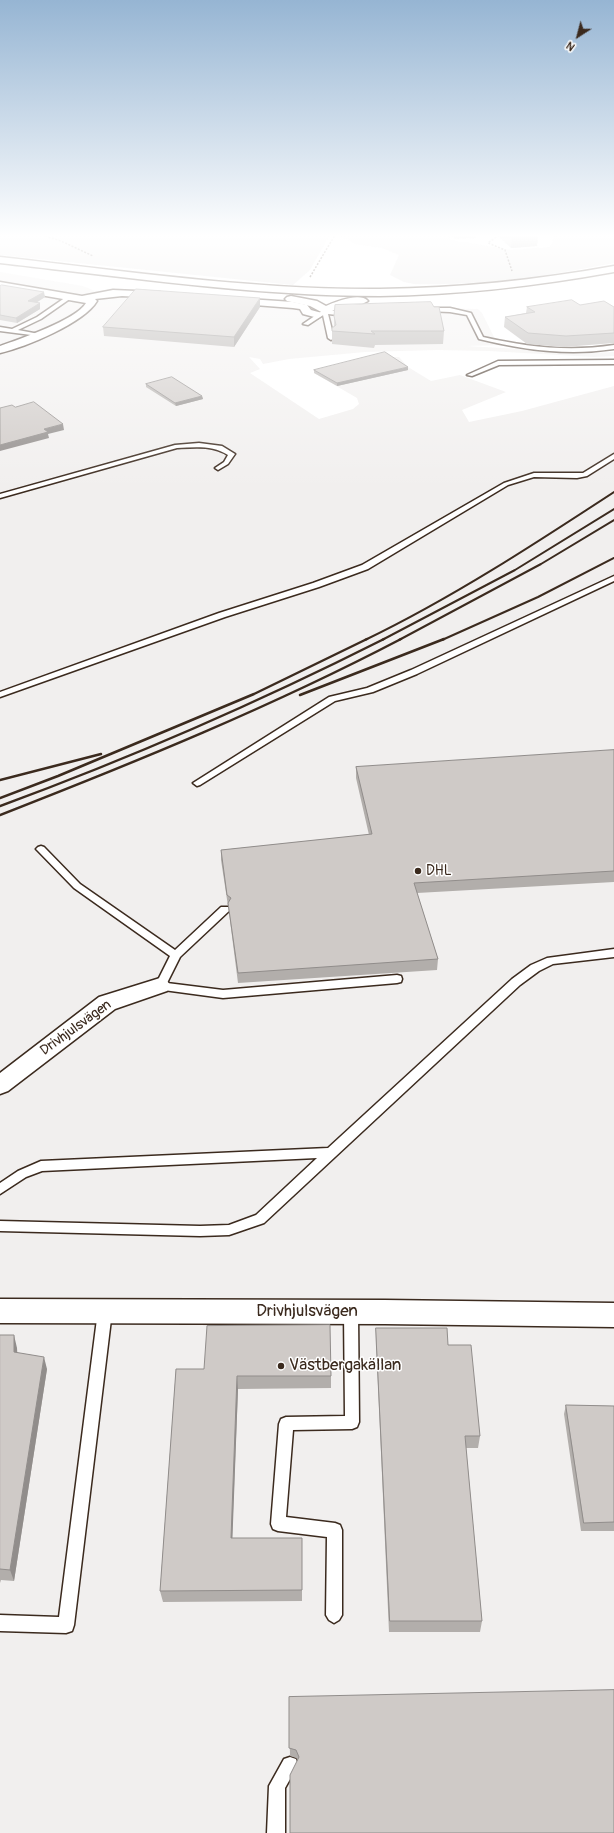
<!DOCTYPE html>
<meta charset="utf-8">
<style>
body{margin:0}
#map{position:relative;width:614px;height:1833px;overflow:hidden;background:#fff;font-family:Pangolin,sans-serif}
canvas{display:block}
.north{position:absolute;left:558px;top:16px;width:40px;height:40px;-webkit-text-stroke:3px #fff;paint-order:stroke;rotate:216deg;font-size:11px;font-weight:700;line-height:16px;text-align:center;color:#3b2a1e}
.north::after{content:'';display:block;margin:auto;width:14px;height:18px;background:#3b2a1e;clip-path:polygon(50% 0,100% 100%,50% 72%,0 100%)}
</style>
<div id="map">
<canvas width="614" height="1833"></canvas>
<div class="north">N</div>
</div>
<script>
const context = document.querySelector('canvas').getContext('2d');
context.lineJoin = 'round';
function fill(path, color) { context.fillStyle = color; context.fill(path, 'evenodd'); }
function trace(path, color, width, dash) { context.strokeStyle = color; context.lineWidth = width; context.lineCap = dash ? 'butt' : 'round'; context.setLineDash(dash || []); context.stroke(path); }
function label(font, color, halo, rows, align = 'center') {
  context.font = font + ' Pangolin,sans-serif'; context.lineWidth = 3; context.setLineDash([]); context.textBaseline = 'middle'; context.strokeStyle = halo; context.fillStyle = color; for (const [text, x, y, turn = 0] of rows) {
    context.save(); context.translate(x, y); context.rotate((+turn || 0) * Math.PI / 180); context.textAlign = isNaN(turn) ? turn : align; if (halo) context.strokeText(text, 0, 0); context.fillText(text, 0, 0); context.restore();
  }
}
const built = new Path2D(`
 M0 272 83 286 95 291 117 290 295 302 305 304 310 306 311 310 336 312 383 307 478 309 482 313 495 339 502 345 466 346 592 353 614 352V356L594 357 489 351 437 350 365 352 289 359 263 364 260 359 249 357 260 369 250 373 319 419 353 409 359 404 357 398 314 373 379 357H399L408 367 431 381 460 375 506 392 462 410 469 422 522 411 614 386V1833H0Z`);
const green = new Path2D(`
 M0 235H330L310 270 293 285 0 255Z
 M339 235H448L452 240 511 250 550 247 555 235H614V263C548 276 481 286 414 284L404 282 390 275 399 255 382 248 355 244Z`);
const path = new Path2D(`
 M42 235 61 241 93 256
 M499 235 488 243 505 250 512 271
 M310 277 335 235`);
const service = new Path2D(`
 M69 295 74 296 41 319 18 330 39 334V336L0 331V327L12 329 37 317Z
 M427 308H450L471 313 483 337C527 347 569 352 614 345V349C568 356 524 350 479 339L467 315 450 312 425 311V309Z
 M325 309C333 312 344 311 350 314L347 316 328 314 334 338 331 340 328 338 323 315 308 325 303 324Z
 M614 360V364L499 365 472 376 467 375 498 361Z
 M199 443 222 446 235 454 228 464 218 470 215 468 224 462 228 455C213 445 195 447 177 448L0 498V494L175 445Z
 M614 454V459L587 476 577 478 534 477 508 485 368 569 319 587 225 617 0 697V692L219 613 313 583 362 565 504 483 534 473H583Z
 M614 576V581L417 674 373 692 335 701 200 785 197 786 193 783 329 697 367 688 411 670Z
 M41 846 44 847 80 884 175 950 221 907H229L230 909 229 911 180 957 167 983 223 990 397 975 401 976 402 979 401 982 397 983 223 998 156 989 155 986 170 956 74 888 38 851 36 849 38 847Z
 M614 949V957L553 964 539 971 520 985 264 1223 229 1235 200 1236 0 1231V1221L200 1226 229 1225 256 1215 317 1158 42 1171 26 1177 0 1194V1183L18 1171 41 1161 328 1148 512 979 531 965 547 958Z
 M105 1305 110 1307 112 1311 74 1625 72 1631 66 1633 0 1631V1615L59 1617 98 1311 100 1307Z
 M351 1306 356 1308 358 1312 359 1422 357 1427 352 1429 293 1430 286 1517 335 1523 340 1525 342 1530V1615L339 1620 334 1623 329 1620 326 1615 327 1537 278 1531 273 1529 271 1524 279 1424 281 1419 286 1417 345 1416 344 1312 346 1308Z
 M290 1757 296 1759 298 1765 285 1788V1833H267L269 1786 284 1759Z`);
const minor = new Path2D(`
 M0 282 82 296 113 290 160 292 165 295 160 298 122 296 95 299 97 301C84 323 26 347 0 353V346C20 339 76 320 86 303L0 288Z
 M233 298 293 302 307 305 311 310 322 313 323 315 318 318 303 314 300 309 293 308 229 303 228 301Z
 M160 978 167 981 171 986 167 991 115 1009 8 1091 0 1094V1073L99 997Z
 M0 1299 385 1300 614 1303V1327L385 1324 0 1323Z`);
const tertiary = new Path2D(`
 M0 257C126 271 253 290 380 289 459 288 537 280 614 266V272C537 286 459 295 380 296 253 296 126 277 0 263Z
 M291 296 317 301 326 306C335 302 360 292 368 301L362 304 344 306 325 314 310 306 287 301 285 299 287 297Z`);
const railFar1 = new Path2D(`
 M365 640C452 598 533 545 614 492
 M382 640 515 570 614 509
 M399 640 541 564 614 520
 M442 640 538 597 614 558`);
const rail = new Path2D(`
 M300 695 444 639
 M0 780 101 754
 M0 798 58 776 254 694 367 639
 M0 806C131 758 259 702 384 639
 M0 815C136 762 271 707 401 639`);
const wall = new Path2D(`
 M451 235H476V238L455 239Z
 M497 235H538L537 246 511 248Z
 M0 286 45 297 36 303H40V309L17 323 0 320Z
 M580 305 614 307V343L564 347 527 344 504 327 505 317 526 313 527 307Z
 M260 307 234 347 104 336 103 327Z
 M334 316 444 331 443 344 375 345 374 348 332 344V331L334 327Z
 M314 370H408L337 386 314 373Z
 M146 384 202 396 203 399 176 406 146 387Z
 M614 750V882L417 893 438 959 437 970 238 983 229 913 228 906 221 860V850L369 835 356 778V767Z
 M376 1328 448 1345 480 1436 478 1448H466L482 1621 480 1632H389L376 1341Z
 M0 1335 17 1348V1353L47 1369 14 1581 1 1580 0 1583Z
 M176 1369 331 1376V1388L238 1389 232 1538H302V1601L163 1602 160 1591Z
 M566 1405 614 1406V1531H581L564 1414Z
 M614 1690 298 1760 296 1758 290 1756 289 1697Z`);
const shadedWall = new Path2D(`
 M524 235H538L537 246 511 248 512 236Z
 M44 292 45 297 29 307 28 301Z
 M260 298V307L234 347V337Z
 M40 303V309L17 323 16 318Z
 M408 367V370L337 386V383Z
 M202 396 203 399 176 406 175 403Z
 M63 424 64 430 48 434 49 438 0 451V445L44 429Z
 M14 1335 17 1348 18 1365 14 1352Z
 M44 1357 47 1369 14 1581 10 1570Z
 M237 1376 238 1389 232 1550 231 1538Z`);
const building = new Path2D(`
 M511 235H524L512 236Z
 M2 285 44 292 28 301 40 303 16 318 0 315V286Z
 M136 289 260 298 234 337 103 327Z
 M572 300 580 305 604 301 614 307V333L566 336 528 333 505 317 535 312 527 307Z
 M431 302 434 307H439L444 331H371L375 334 332 331V328L336 325 334 316 335 305Z
 M385 352 408 367 337 383 314 370Z
 M172 377 202 396 175 403 146 384Z
 M34 402 63 424 44 429 48 432 0 445V408L12 405 15 407Z
 M614 750V871L414 883 438 959 238 973 228 903 231 898 227 895 221 850 372 834 356 767Z
 M330 1325 331 1376H237L231 1538H302V1590L160 1591 176 1369H204L207 1326Z
 M376 1328H447L448 1345H471L480 1436H465L482 1621H390Z
 M0 1335H14V1352L44 1357 10 1570 0 1569Z
 M566 1405 614 1406V1522L584 1523Z
 M614 1690V1833H290V1775L299 1757 296 1750 289 1748V1697Z`);
const markers = [
 [418,871,4,"#3b2a1e"],
 [281,1366,4,"#3b2a1e"]
];
const poiNames = [
 ["DHL",426,871]
];
const streetNames = [
 ["Drivhjulsvägen",76,1028,-36]
];
const nearStreetnames = [
 ["Drivhjulsvägen",307,1312]
];
const nearPoinames = [
 ["Västbergakällan",289,1366]
];
fill(built, '#f1efee');
fill(green, '#e2e0de');
trace(service, '#3b2a1e', 3);
trace(minor, '#3b2a1e', 3);
trace(tertiary, '#3b2a1e', 3);
trace(path, '#3b2a1e', 1.5, [2, 1.5]);
fill(service, '#fff');
fill(minor, '#fff');
fill(tertiary, '#fff');
trace(railFar1, '#3b2a1e', 2);
trace(rail, '#3b2a1e', 2.5);
fill(wall, '#b2aeab');
fill(shadedWall, '#918d8b');
fill(building, '#cfcac7');
trace(building, '#918d8b', 1);
const sky = context.createLinearGradient(0, 0, 0, 491);
sky.addColorStop(0, '#96b5d3');
sky.addColorStop(0.48, '#fff');
sky.addColorStop(1, '#ffffff00');
context.fillStyle = sky;
context.fillRect(0, 0, 614, 491);
for (const [x, y, r, color] of markers) { const dot = new Path2D(); dot.arc(x, y, r, 0, 2 * Math.PI); context.fillStyle = color; context.fill(dot); trace(dot, '#fff', 1.5); }
label('14px', '#3b2a1e', '#fff', poiNames, 'left');
label('14px', '#3b2a1e', '#fff', streetNames);
label('17px', '#3b2a1e', '#fff', nearStreetnames);
label('17px', '#3b2a1e', '#fff', nearPoinames, 'left');
</script>
